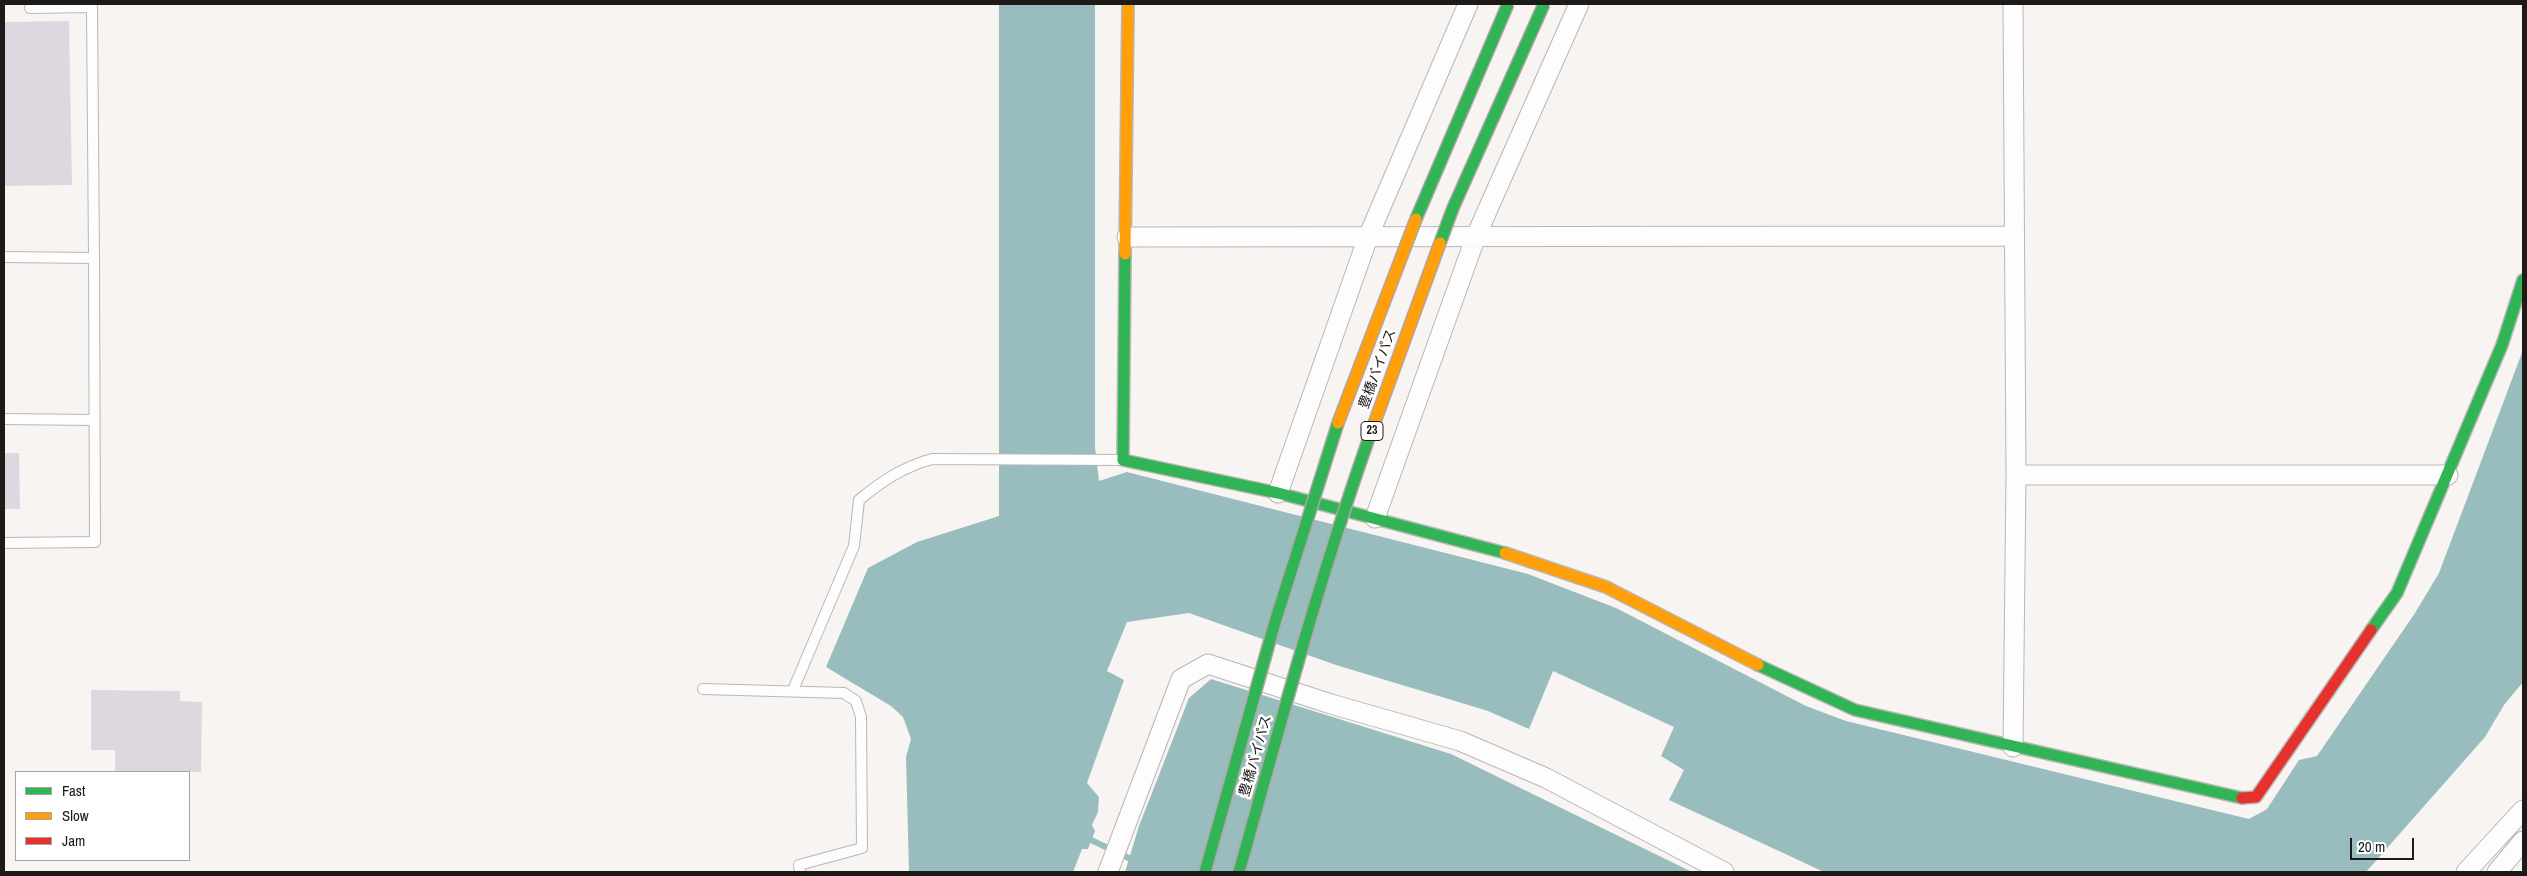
<!DOCTYPE html>
<meta charset="utf-8">
<style>
body{margin:0}
#map{position:relative;width:2527px;height:876px;overflow:hidden;background:#f8f4f2;font-family:"Archivo Narrow",sans-serif}
canvas{display:block}
.frame{position:absolute;inset:0;border:5px solid #1d1a18;pointer-events:none}
.legend{position:absolute;left:15px;top:771px;width:175px;height:90px;box-sizing:border-box;background:#fff;border:1px solid #a5a3a3;margin:0;padding:6px 9px;list-style:none;font-size:15px;color:#1d1a18}
.legend li{display:flex;align-items:center;gap:10px;height:25px}
.legend b{width:25px;border:1px solid #a5a3a3}
.scale{position:absolute;left:2350px;top:838px;width:64px;height:22px;box-sizing:border-box;border:2px solid #1d1a18;border-top:0;padding-left:6px;font-size:15px;line-height:18px;white-space:nowrap;color:#1d1a18;-webkit-text-stroke:4px #fff;paint-order:stroke}
</style>
<div id="map">
<canvas width="2527" height="876"></canvas>
<div class="frame"></div>
<ul class="legend">
<li><b style="height:6px;background:#30b455"></b>Fast</li>
<li><b style="height:6px;background:#ff9f0a"></b>Slow</li>
<li><b style="height:6px;background:#e5322d"></b>Jam</li>
</ul>
<div class="scale">20 m</div>
</div>
<script>
const context = document.querySelector('canvas').getContext('2d');
context.lineJoin = 'round';
function fill(path, color) { context.fillStyle = color; context.fill(path, 'evenodd'); }
function trace(path, color, width, dash) { context.strokeStyle = color; context.lineWidth = width; context.lineCap = dash ? 'butt' : 'round'; context.setLineDash(dash || []); context.stroke(path); }
function label(font, color, halo, rows, align = 'center') {
  context.font = font + ' "Archivo Narrow","Noto Sans JP",sans-serif'; context.lineWidth = 5; context.setLineDash([]); context.textBaseline = 'middle'; context.strokeStyle = halo; context.fillStyle = color; for (const [text, x, y, turn = 0] of rows) {
    context.save(); context.translate(x, y); context.rotate((+turn || 0) * Math.PI / 180); context.textAlign = isNaN(turn) ? turn : align; if (halo) context.strokeText(text, 0, 0); context.fillText(text, 0, 0); context.restore();
  }
}
const water = new Path2D(`
 M999 4H1095V447L1099 481 1127 472 1528 574 1616 608 1806 706 1846 721 2249 819 2267 809 2299 760 2317 756 2415 613 2439 573 2523 350V682L2504 705 2485 737 2366 872H1824L1669 800 1684 770 1661 756 1674 727 1553 671 1529 729 1488 711 1336 665 1189 613 1127 622 1107 671 1124 680 1087 783 1099 797 1098 812 1092 825 1095 831 1088 849H1082L1073 872H909L906 757 911 739 903 717 891 706 826 667 868 568 917 542 999 516Z
 M1211 679 1451 754 1692 872H1125L1139 826 1189 698Z`);
const stream = new Path2D(`
 M1085 837 1137 862`);
const building = new Path2D(`
 M69 21 72 185 4 186V22Z
 M4 453H19L20 509H4Z
 M91 690 180 691V701L202 702 201 772H115V750H91Z`);
const lane = new Path2D(`
 M30 8 92 7 94 258
 M4 257 94 258 95 542 4 543
 M4 419 93 420
 M703 689 844 693 856 701 861 717 862 848 799 865 800 872
 M793 690 854 546 859 500C882 481 903 467 932 459L1123 460`);
const street = new Path2D(`
 M1127 237 2014 236
 M2016 475H2448
 M1278 493 1368 237 1468 4
 M1375 518 1476 236 1579 4
 M2013 747 2016 475 2013 4
 M1108 872 1181 679 1208 664 1331 704 1460 741 1546 778 1724 872
 M2466 872 2523 810
 M2497 872 2523 841`);
const fast = new Path2D(`
 M1125 254 1123 460 1278 493 1505 553
 M2371 630 2397 593 2502 345 2523 280
 M1758 665 1855 710 2242 798`);
const slow = new Path2D(`
 M1125 254 1128 4
 M1505 553 1606 587 1758 665`);
const jam = new Path2D(`
 M2242 798 2256 797 2371 630`);
const fastBridge = new Path2D(`
 M1416 219 1508 4
 M1440 243 1453 208 1544 4
 M1205 872 1275 622 1338 423
 M1239 872C1281 722 1321 571 1374 424`);
const slowBridge = new Path2D(`
 M1338 423 1416 219
 M1374 424 1440 243`);
const shields = [
 [1372,431,22]
];
const shieldNames = [
 ["23",1372,431]
];
const streetNames = [
 ["豊橋バイパス",1378,369,-70],
 ["豊橋バイパス",1256,756,-74]
];
fill(water, '#99bdbf');
trace(stream, '#99bdbf', 6);
fill(building, '#ddd8df');
trace(lane, '#b9b6b4', 12);
trace(street, '#b9b6b4', 21);
trace(fast, '#b9b6b4', 14);
trace(slow, '#b9b6b4', 14);
trace(jam, '#b9b6b4', 14);
trace(lane, '#fefdfd', 10);
trace(street, '#fefdfd', 19);
trace(fast, '#30b455', 11);
trace(slow, '#ff9f0a', 11);
trace(jam, '#e5322d', 11);
trace(fastBridge, '#b2a5a6', 14, []);
trace(slowBridge, '#b2a5a6', 14, []);
trace(fastBridge, '#30b455', 11);
trace(slowBridge, '#ff9f0a', 11);
for (const [x, y, w] of shields) { const box = new Path2D(); box.roundRect(x - w / 2, y - 9.5, w, 19, 4); context.fillStyle = '#fff'; context.fill(box); trace(box, '#1d1a18', 1); }
label('bold 12px', '#1d1a18', null, shieldNames);
label('14px', '#1d1a18', '#fff', streetNames);
</script>
